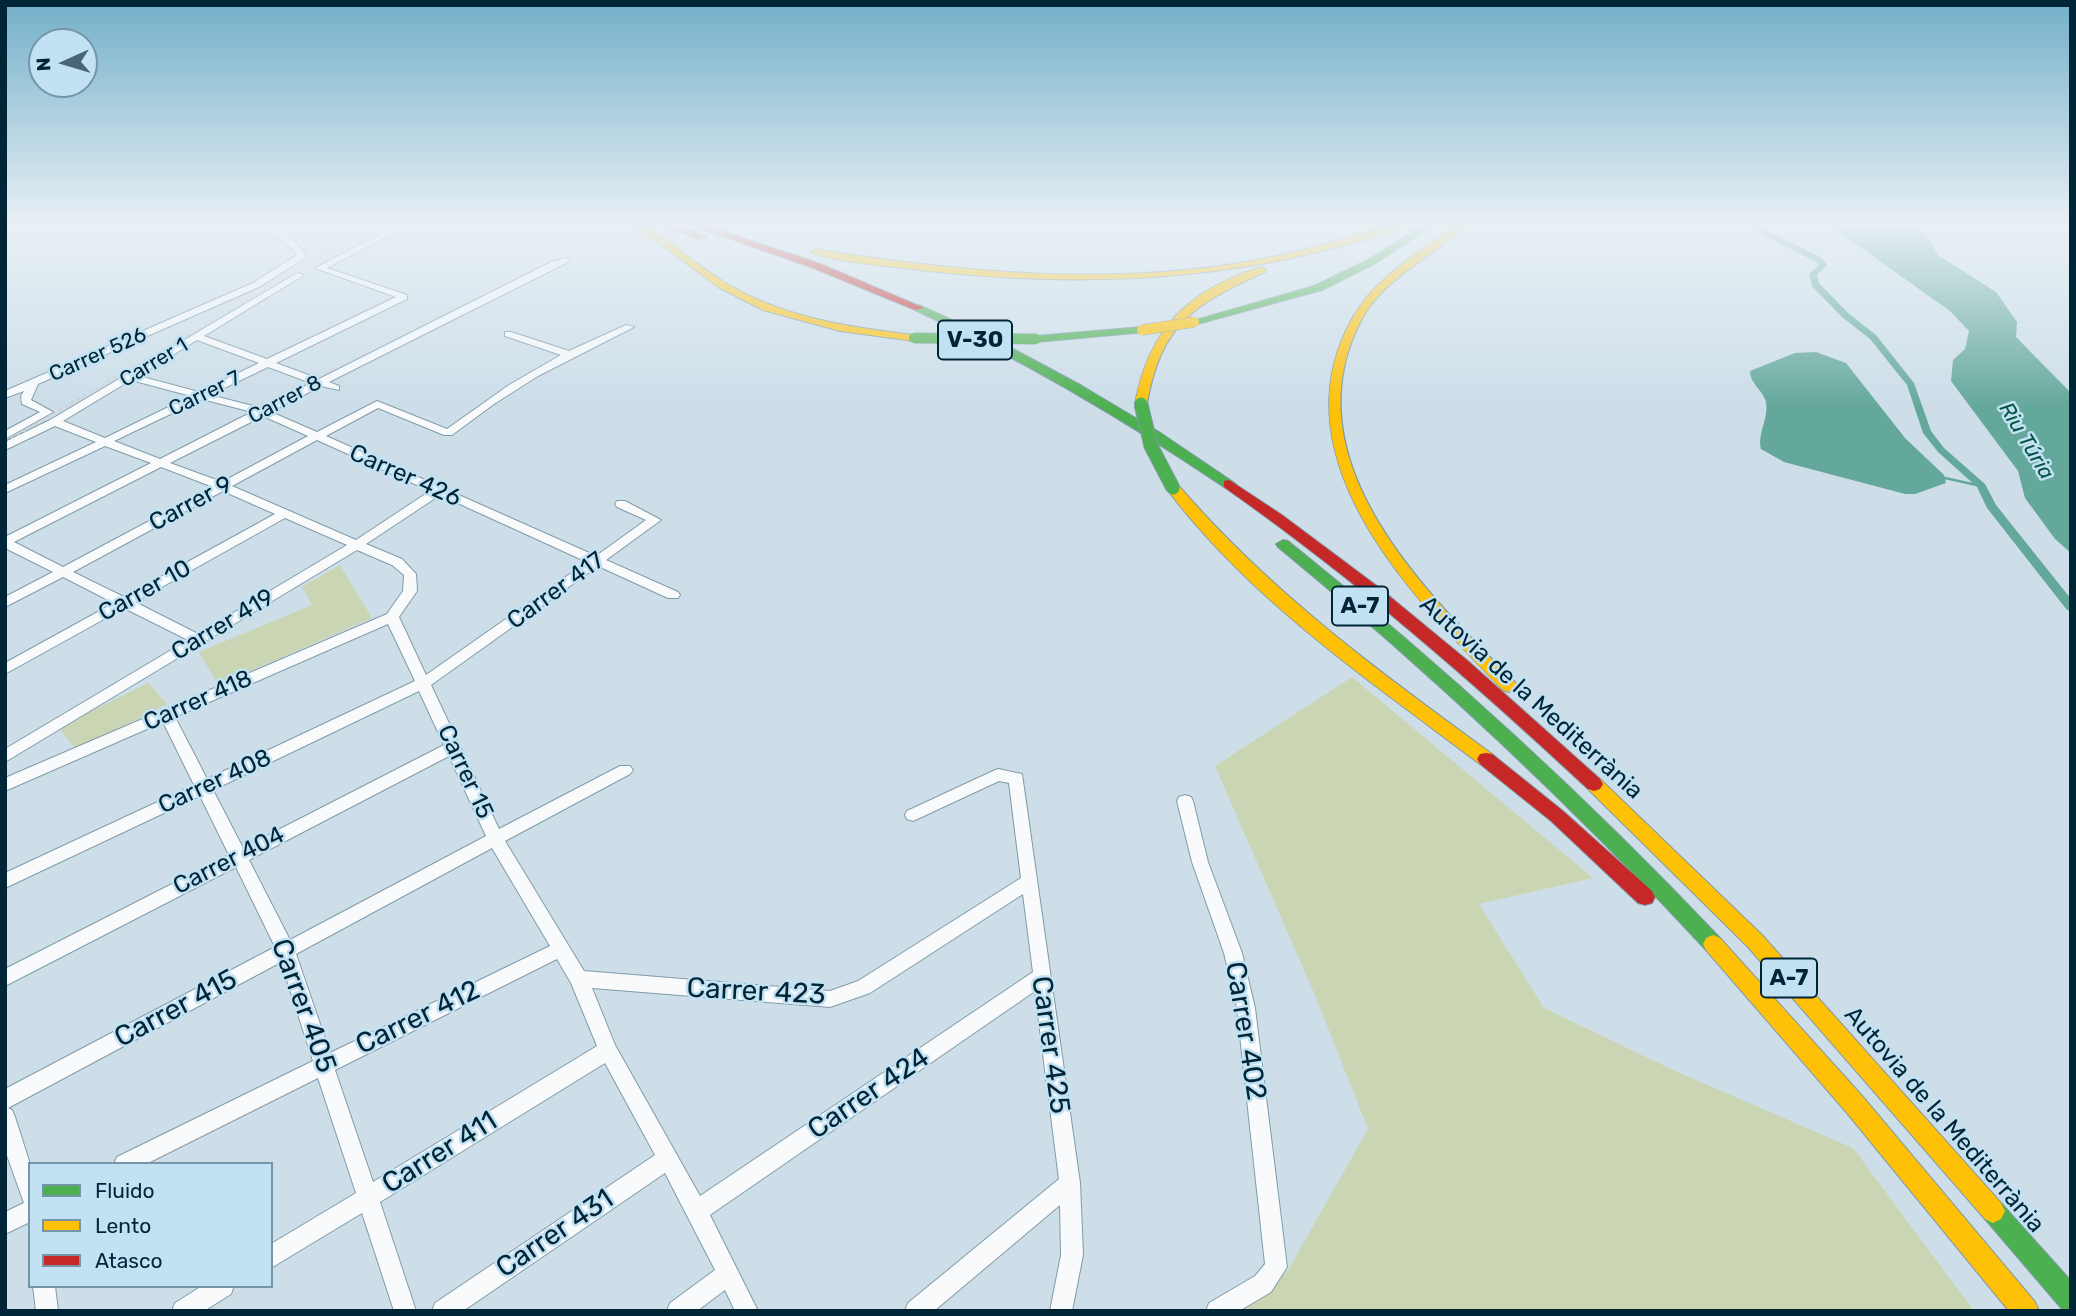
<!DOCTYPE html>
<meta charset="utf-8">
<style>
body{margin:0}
#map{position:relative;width:2076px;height:1316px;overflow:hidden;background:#cddee9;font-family:Rubik,sans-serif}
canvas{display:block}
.frame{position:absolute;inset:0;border:7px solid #002537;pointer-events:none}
.legend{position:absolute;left:28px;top:1162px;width:245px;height:126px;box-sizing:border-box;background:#c2e2f4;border:2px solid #7496a8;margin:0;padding:9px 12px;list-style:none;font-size:21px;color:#002537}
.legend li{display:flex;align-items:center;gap:14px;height:35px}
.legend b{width:35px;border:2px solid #7496a8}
.north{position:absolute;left:28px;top:28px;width:70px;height:70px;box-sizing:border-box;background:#c2e2f4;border:2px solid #7496a8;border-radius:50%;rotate:266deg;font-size:19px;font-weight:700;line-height:28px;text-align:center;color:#002537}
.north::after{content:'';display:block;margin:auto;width:24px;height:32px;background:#486675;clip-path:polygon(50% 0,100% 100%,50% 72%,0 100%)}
</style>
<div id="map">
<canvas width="2076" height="1316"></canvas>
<div class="frame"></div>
<ul class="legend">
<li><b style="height:9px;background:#4caf50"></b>Fluido</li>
<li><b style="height:9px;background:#ffc107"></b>Lento</li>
<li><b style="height:9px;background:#c62828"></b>Atasco</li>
</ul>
<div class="north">N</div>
</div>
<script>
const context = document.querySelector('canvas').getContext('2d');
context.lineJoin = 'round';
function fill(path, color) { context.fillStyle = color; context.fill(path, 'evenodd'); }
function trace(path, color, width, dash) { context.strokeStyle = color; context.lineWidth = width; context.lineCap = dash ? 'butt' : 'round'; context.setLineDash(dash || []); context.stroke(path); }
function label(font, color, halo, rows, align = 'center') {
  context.font = font + ' Rubik,sans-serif'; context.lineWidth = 5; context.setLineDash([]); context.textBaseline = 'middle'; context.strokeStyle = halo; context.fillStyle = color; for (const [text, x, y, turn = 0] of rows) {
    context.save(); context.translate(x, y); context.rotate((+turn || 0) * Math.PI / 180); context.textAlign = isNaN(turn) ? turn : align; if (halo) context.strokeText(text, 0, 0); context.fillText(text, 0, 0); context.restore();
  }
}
const green = new Path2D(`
 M340 565 372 618 218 685 199 652 312 605 302 587Z
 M1352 677 1593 878 1479 904 1544 1008 1675 1071 1853 1148 1974 1311H1238L1287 1272 1368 1129 1314 993 1215 766Z
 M148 683 167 704 76 750 59 727Z`);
const water = new Path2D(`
 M1825 222H1914L1921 227 1938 255 1996 292 2017 322 2016 337 2071 393V553L2055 539 2025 498 2018 471 1951 381 1953 360 1965 349 1969 331 1950 311Z
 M1816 352 1846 363 1905 438 1944 475 1946 483 1915 494H1905L1784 462 1761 449C1757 434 1769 418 1766 402 1763 390 1750 384 1750 371L1795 353Z`);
const stream = new Path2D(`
 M1945 478 1981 486`);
const canal = new Path2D(`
 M1753 222H1761L1760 227 1822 258 1827 265 1817 275 1819 283 1848 313 1876 335 1914 383 1931 431 1944 448 1985 484 1996 505 2071 599V611L2067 610 1987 508 1977 487 1938 452 1923 433 1907 385 1870 339 1842 317 1812 286 1809 274 1819 265 1816 262 1753 230Z`);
const street = new Path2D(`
 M262 222C274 222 300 244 306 256L305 258 259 287 38 384 31 400 53 412 5 439V431L40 412 22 404 21 396 24 391 5 398V391L253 283 297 255C288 241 272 236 262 222Z
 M403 222H414L327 268 407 295V299L276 363 319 379 551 262 566 258 570 261 329 382 339 386V390L321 386 271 412 317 432 377 401 447 429 509 385 561 355 505 336V332H511L569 351 626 325 634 327 538 376 494 404 452 435H444L378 408 326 436 596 556 646 520 617 507 615 504 617 501H625L661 520 606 560 678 592 680 595 678 598H668L598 566 431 685 499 829 620 766H630L633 770 630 774 505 841 584 971 830 991 858 981 1021 878 1009 783 999 781 913 821 907 819 905 815 907 811 993 771 998 769 1022 774 1080 1183 1083 1255 1072 1311H1050L1061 1255 1060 1205 934 1311H905L908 1303 1059 1179 1035 991 710 1215 758 1311H735L725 1290 697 1311H667L670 1303 715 1270 665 1173 463 1311H432L435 1303 655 1155 605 1063 380 1202 416 1311H394L362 1213 271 1268V1244L356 1193 318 1078 146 1164H114L117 1157 313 1061 281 962 8 1108 12 1110 15 1117 30 1164V1222L5 1234V1212L24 1203 5 1150V1089L275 947 236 867 5 986V969L229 855 200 796 5 888V873L194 785 163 722 5 791V778L387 614 403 591 404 575 392 565 357 550 5 762V749L188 640 124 608 5 674V663L114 603 63 577 5 607V597L53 572 5 548V537L151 463 105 446 5 493V485L96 442 55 426 5 450V442L50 420 297 273 304 275 204 336 267 359 396 297 315 268ZM197 340 259 363 199 392 139 376ZM268 367 311 383 261 408 210 395ZM131 380 191 396 105 438 63 421ZM202 399 252 412 160 459 114 441ZM263 416 308 436 222 482 170 463ZM317 440 430 491 356 540 232 486ZM161 467 213 487 63 567 14 542ZM223 491 275 514 124 597 73 572ZM440 495 587 562 426 675 399 617 417 591 416 574 402 559 366 544ZM285 518 347 545 198 634 135 602ZM388 624 415 681 207 779 175 717ZM419 691 444 745 243 848 213 790ZM449 756 486 836 290 940 249 860ZM492 848 550 946 330 1053 296 954ZM1023 894 1033 972 700 1196 615 1045 592 988 830 1007 870 993ZM557 959 571 983 597 1046 373 1182 335 1070Z
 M1185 795 1191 797 1193 801 1208 862 1242 953 1255 1008 1287 1267 1271 1292 1239 1311H1206L1209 1303 1255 1276 1265 1264 1237 1008 1224 953 1192 862 1177 801 1179 797Z
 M33 1286H55L58 1311H36Z
 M202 1286H234L231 1294 204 1311H172L175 1303Z`);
const fast = new Path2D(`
 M1427 222H1438L1376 263 1322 290 1194 325 1189 322 1314 286 1370 259Z
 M919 305 1004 344 1082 386 1159 432 1236 484 1234 487H1224C1125 420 1024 360 915 310L914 308Z
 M1142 327 1147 330 1146 332 1036 342 1030 339 1036 336Z
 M1283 540 1288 541C1441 664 1585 795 1720 938L1723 944 1720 950 1713 953 1706 950C1572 805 1430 672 1278 547L1276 544Z
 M1993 1199 2001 1203 2071 1281V1311L2062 1309 1985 1219 1981 1211 1985 1203Z`);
const slow = new Path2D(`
 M624 222H637L645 226C673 242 696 265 724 282 781 317 848 327 914 335L919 338 914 341 840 331 763 310 718 287 662 245Z
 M1395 222H1410C1387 236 1342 246 1315 253 1176 286 1035 285 894 267 876 265 824 260 811 252L816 249C968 274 1125 288 1277 256 1318 247 1356 235 1395 222Z
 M1460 222H1470C1437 255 1387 275 1363 317 1286 457 1424 591 1515 682L1517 686 1509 692 1503 690C1412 596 1273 457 1353 317 1376 276 1423 250 1460 222Z
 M1261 267 1266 270 1265 272C1194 304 1161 324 1147 404L1141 408 1137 407 1135 404C1149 329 1188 290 1261 267Z
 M1173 484 1178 485C1270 592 1378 671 1492 754L1495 759 1492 764H1480C1370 681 1250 600 1166 488Z
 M1594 777 1600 779 1762 935 2001 1203 2005 1211 2001 1219 1993 1223 1985 1219 1748 947 1588 789 1585 784 1588 779Z
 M1713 935 1720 938 1863 1097 2035 1302 2039 1311H2009L1847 1113 1706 950 1703 944 1706 938Z`);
const jam = new Path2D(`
 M653 222H667L707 237 699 239Z
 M682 222H696L821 264 924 308 915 310 813 268Z
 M1229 480 1282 515 1377 586 1468 661 1600 779 1603 784 1600 789 1594 791 1588 789C1472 681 1354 578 1224 487V481Z
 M1486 753 1492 754 1563 811 1652 891 1655 897 1652 903 1645 905 1638 903 1551 821 1480 764 1477 759 1480 754Z`);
const rail = new Path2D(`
 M5 442 294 273 393 222`);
const fastBridgeFar1 = new Path2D(`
 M914 338 1036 339`);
const fastBridge = new Path2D(`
 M1141 404 1151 446 1173 488`);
const slowBridge = new Path2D(`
 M1142 330 1194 322`);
const farStreetnames = [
 ["Carrer 526",98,355,-24],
 ["Carrer 1",154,363,-31],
 ["Carrer 7",205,394,-26],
 ["Carrer 8",285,400,-28]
];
const farWaternames = [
 ["Riu Túria",2026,441,59]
];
const shields = [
 [975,340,74],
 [1360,606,56],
 [1789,978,56]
];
const shieldNames = [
 ["V-30",975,340],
 ["A-7",1360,606],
 ["A-7",1789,978]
];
const streetNames = [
 ["Carrer 426",405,476,24],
 ["Carrer 9",191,504,-28],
 ["Carrer 10",145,591,-29],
 ["Carrer 417",556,591,-36],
 ["Carrer 419",223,625,-31],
 ["Autovia de la Mediterrània",1531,698,42],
 ["Carrer 418",198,701,-24],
 ["Carrer 15",465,772,65],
 ["Carrer 408",215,782,-25],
 ["Carrer 404",229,861,-27],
 ["Autovia de la Mediterrània",1944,1120,49]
];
const nearStreetnames = [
 ["Carrer 423",756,992,3],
 ["Carrer 405",303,1006,70],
 ["Carrer 415",176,1009,-28],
 ["Carrer 412",418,1018,-26],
 ["Carrer 402",1245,1031,81],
 ["Carrer 425",1050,1045,82],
 ["Carrer 424",869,1094,-34],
 ["Carrer 411",440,1153,-32],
 ["Carrer 431",555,1234,-34]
];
fill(green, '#cad6b3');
fill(water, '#64a89b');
trace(stream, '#64a89b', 2.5);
fill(canal, '#64a89b');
trace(street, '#819ba8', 2);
trace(fast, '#819ba8', 2);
trace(slow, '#819ba8', 2);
trace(jam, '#819ba8', 2);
fill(street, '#f8fafc');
fill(fast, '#4caf50');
fill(slow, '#ffc107');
fill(jam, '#c62828');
trace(rail, '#cad0d4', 2.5, [2.5, 4.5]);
trace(fastBridgeFar1, '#819ba8', 11, []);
trace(fastBridge, '#819ba8', 15, []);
trace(slowBridge, '#819ba8', 11, []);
trace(fastBridgeFar1, '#4caf50', 10);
trace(fastBridge, '#4caf50', 13);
trace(slowBridge, '#ffc107', 10);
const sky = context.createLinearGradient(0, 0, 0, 407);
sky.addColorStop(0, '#73afc9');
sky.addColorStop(0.55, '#e8f0f5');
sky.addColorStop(1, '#e8f0f500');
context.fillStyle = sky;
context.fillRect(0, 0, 2076, 407);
label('21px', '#002537', '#c2e2f4', farStreetnames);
label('italic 21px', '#075444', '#c2e2f4', farWaternames);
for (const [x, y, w] of shields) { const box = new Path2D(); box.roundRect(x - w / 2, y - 19.5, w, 39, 5); context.fillStyle = '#c2e2f4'; context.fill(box); trace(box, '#002537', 2); }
label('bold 23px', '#002537', null, shieldNames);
label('24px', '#002537', '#c2e2f4', streetNames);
label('28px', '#002537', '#c2e2f4', nearStreetnames);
</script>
